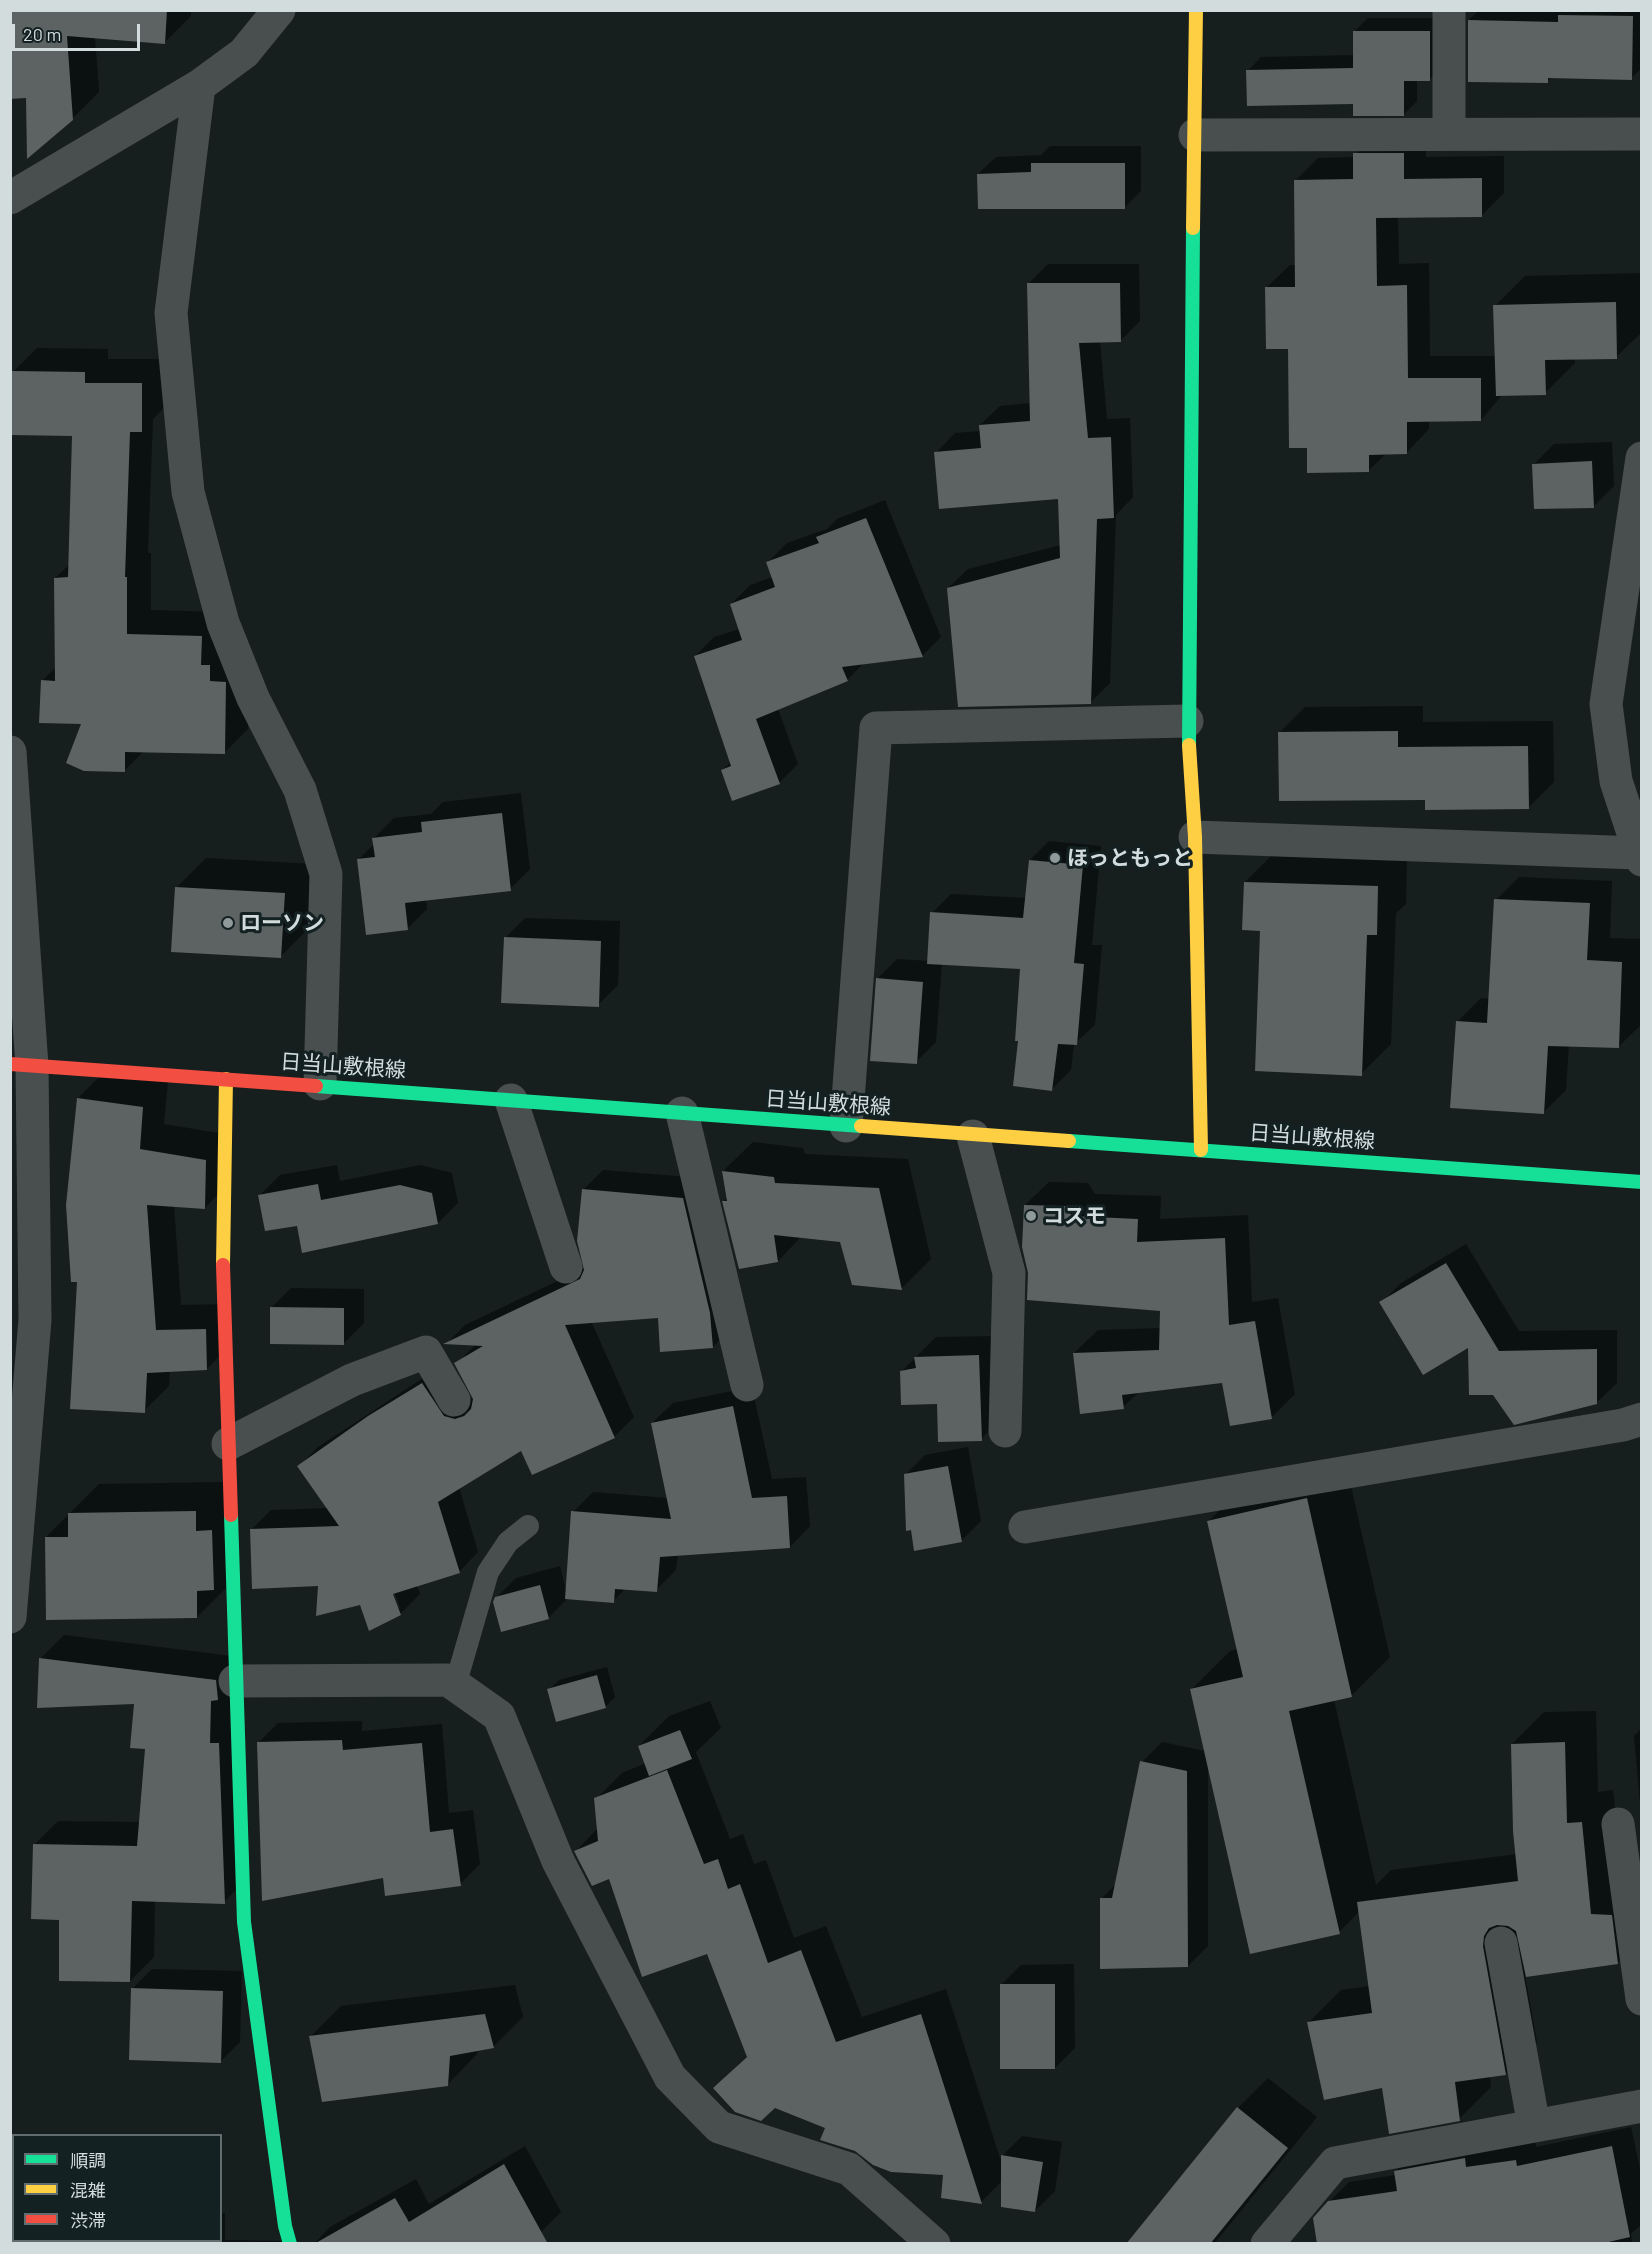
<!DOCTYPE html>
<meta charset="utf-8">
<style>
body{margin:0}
#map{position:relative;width:1652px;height:2254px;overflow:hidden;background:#161e1e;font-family:Barlow,"Noto Sans JP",sans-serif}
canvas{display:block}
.frame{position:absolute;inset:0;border:12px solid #d3dcdd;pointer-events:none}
.legend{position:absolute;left:12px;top:2134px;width:210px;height:108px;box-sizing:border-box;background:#132122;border:2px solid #606c6d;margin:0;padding:8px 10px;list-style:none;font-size:18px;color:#d3dcdd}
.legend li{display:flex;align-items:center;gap:12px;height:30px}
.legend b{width:30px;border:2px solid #606c6d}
.scale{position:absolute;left:12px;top:24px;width:128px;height:27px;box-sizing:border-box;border:3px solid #d3dcdd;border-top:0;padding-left:8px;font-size:18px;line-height:21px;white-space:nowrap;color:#d3dcdd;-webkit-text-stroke:4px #132122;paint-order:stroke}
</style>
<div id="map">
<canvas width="1652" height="2254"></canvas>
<div class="frame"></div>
<ul class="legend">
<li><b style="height:8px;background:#16e098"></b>順調</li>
<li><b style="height:8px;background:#ffcf43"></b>混雑</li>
<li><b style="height:8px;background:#f24e42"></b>渋滞</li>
</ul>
<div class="scale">20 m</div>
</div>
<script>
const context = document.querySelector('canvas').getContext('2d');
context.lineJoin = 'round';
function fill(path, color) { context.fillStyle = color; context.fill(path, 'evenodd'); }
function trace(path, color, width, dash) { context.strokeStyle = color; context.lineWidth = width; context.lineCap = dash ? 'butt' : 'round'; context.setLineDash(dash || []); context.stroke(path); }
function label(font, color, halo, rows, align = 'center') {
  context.font = font + ' Barlow,"Noto Sans JP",sans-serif'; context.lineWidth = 6; context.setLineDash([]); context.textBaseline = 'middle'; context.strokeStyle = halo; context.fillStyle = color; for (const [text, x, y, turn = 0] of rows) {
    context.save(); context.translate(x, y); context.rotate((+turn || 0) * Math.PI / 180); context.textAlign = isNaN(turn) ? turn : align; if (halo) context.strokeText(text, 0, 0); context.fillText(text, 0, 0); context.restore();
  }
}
const shadow = new Path2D(`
 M10 10H191V16L164 43 95 37 99 92 72 119 27 97Z
 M1479 10H1642V68L1631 78 1552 77 1547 81 1469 20Z
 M1368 18H1443V66L1430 79H1417V101L1404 114 1248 71 1261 57 1355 55V31Z
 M1377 131H1426V157L1504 156V193L1481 216 1398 217 1399 264 1429 263 1430 356H1496L1495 306 1525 276 1642 273V332L1616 357 1575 358V363L1545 393 1503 394 1481 420H1429V429L1407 452 1387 453 1369 470 1308 447 1289 348 1267 287 1290 265H1296L1295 181 1318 158 1354 157Z
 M1050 146H1141V191L1124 208 978 174 996 157 1041 155Z
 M1048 264H1139L1140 321 1120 341H1100L1107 419 1130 418 1133 497 1116 515 1110 683 1090 703 948 588 968 569 1061 545 1059 498 936 453 955 433 981 431 980 425 1000 406 1031 403 1028 284Z
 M37 348 108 349V359H166V406L153 419 148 553H151V610L225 612 250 658 248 729 224 753 144 751 124 771 83 723 42 681 56 667 55 578 70 564 74 434 13 372Z
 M1612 442 1614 486 1594 506 1534 464 1554 444Z
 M885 500 941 637 922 656 864 663 847 680 778 709 798 764 779 783 722 770 731 762 695 656 714 637 740 629 731 604 750 585 773 577 768 562 787 543 827 529 837 519Z
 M1423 706V722L1553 721 1554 782 1528 808 1427 798 1279 733 1305 707Z
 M521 793 530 869 510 889 426 899 427 909 407 929 358 860 375 843 374 838 394 818 431 814 443 802Z
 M1049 841 1101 846 1092 945H1102L1095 1025 1074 1044 1071 1070 1052 1089 1020 1039 1022 968 942 963 936 1042 916 1062 877 979 897 959 929 961 932 913 951 894 1027 898 1030 860Z
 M1275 852 1407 857 1406 904 1396 913 1391 1044 1361 1074 1262 929 1245 882Z
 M206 858 314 864 310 927 280 957 176 888Z
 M1519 877 1612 881 1610 938 1642 939V1024L1619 1046 1569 1045 1566 1090 1543 1113 1457 1022 1481 998 1490 999 1496 900Z
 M525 918 620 921 618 985 598 1005 505 938Z
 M103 1073 168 1082 164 1124 231 1135 230 1182 205 1208 174 1205 181 1305 231 1304 232 1343 207 1369 170 1370 169 1386 144 1411 78 1280V1098Z
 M753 1142 803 1148 805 1154 908 1159 931 1259 902 1288 853 1284 841 1240 802 1236 778 1261 724 1201 728 1197 723 1171Z
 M337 1165 340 1181 420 1165 452 1173 458 1203 438 1223 299 1224 260 1195 280 1175Z
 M603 1170 702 1178 732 1327 713 1347 660 1316 591 1321 634 1417 614 1437 522 1448 459 1487 478 1552 459 1572 417 1585 420 1594 400 1614 361 1603 319 1585 251 1530 271 1510 328 1508 299 1466 318 1447 443 1365 464 1397 474 1399 456 1364 476 1344 447 1343 465 1325 585 1268 583 1190ZM392 1586 400 1608H397L389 1587Z
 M1049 1182 1088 1183 1095 1194 1161 1196 1160 1219 1248 1215 1252 1302 1278 1298 1295 1394 1271 1418 1224 1381 1139 1392 1123 1407 1074 1353 1098 1330 1161 1328V1310L1029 1273 1025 1205Z
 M1466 1244 1519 1331 1617 1330V1383L1596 1403 1493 1393 1469 1345 1381 1303 1401 1283Z
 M291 1288 364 1289V1323L344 1343 271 1308Z
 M998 1336 1001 1419 981 1439 901 1372 936 1337Z
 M752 1387 772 1479 806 1477 810 1526 790 1547 678 1554 676 1570 656 1590 626 1588 613 1601 569 1597 548 1618 496 1598 516 1578 560 1566 566 1590 573 1512 593 1492 668 1498 652 1423 673 1403Z
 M968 1447 981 1521 961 1541 905 1475 925 1455Z
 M1345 1460 1390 1657 1351 1696 1334 1700 1376 1885 1391 1870 1517 1854 1512 1744 1544 1712 1596 1711 1598 1792 1613 1790 1623 1883 1642 1938 1618 1962 1525 1975 1537 2042 1505 2074 1490 2076 1491 2087 1459 2119 1384 2086 1309 2022 1341 1990 1370 1986 1360 1911 1339 1932 1208 1761V1946L1188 1966 1101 1899 1116 1884 1142 1762 1162 1742 1205 1751 1191 1690 1230 1651 1238 1649 1209 1521 1247 1482Z
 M225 1482 227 1587 197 1617 46 1537 99 1484Z
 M64 1635 240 1657 248 1878 224 1902 155 1900 154 1957 130 1981 61 1918 34 1845 58 1821 140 1822 147 1748 136 1702 40 1659Z
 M607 1667 615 1697 606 1706 557 1720 549 1690 559 1680Z
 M710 1701 721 1728 696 1752 730 1839 743 1834 754 1864 766 1860 794 1938 826 1926 862 2017 946 1989 1000 2158 1022 2136 1062 2142 1055 2191 1035 2211 1002 2181 981 2202 945 2174 774 2106 715 2088 748 2055 708 1952 576 1851 598 1828 596 1799 622 1773 646 1763 639 1746 669 1716Z
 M362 1721V1731L442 1724 449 1813 473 1810 480 1864 460 1884 258 1743 278 1723Z
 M1642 1728V1815H1641L1634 1736Z
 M1074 1964 1075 2048 1055 2068 1001 1985 1021 1965Z
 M152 1969 242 1971 240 2042 220 2062 132 1989Z
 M515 1985 523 2017 493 2047 478 2050 477 2054 448 2084 311 2036 341 2006Z
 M1268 2078 1317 2117 1214 2244H1155L1139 2230 1238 2108Z
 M1631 2127 1642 2178V2224L1631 2234 1632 2244H1318L1329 2202 1349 2182 1396 2175 1395 2172 1415 2152 1535 2141 1536 2147Z
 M525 2146 561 2212 541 2232 440 2244H314L330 2227 416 2179 429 2204Z
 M220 2213H225V2240L296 2241V2244H29V2240H220Z`);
const building = new Path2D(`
 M10 10H167L165 44 67 36 73 120 27 159 26 98 10 99Z
 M1558 15 1633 16 1632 80 1548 78V83L1468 82V20L1558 22Z
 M1353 31H1430V81H1404V116H1353V104L1247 106 1246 70 1353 68Z
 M1353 153H1404V179L1482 178V217L1376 218 1377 286 1407 285 1408 378H1481V421L1407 422V454L1369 455V472L1307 473V448H1289L1288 349H1266L1265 287H1295L1294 180 1353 179Z
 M1031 163H1125V209H978L977 174 1031 172Z
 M1027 283H1120L1121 342 1079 343 1088 438 1111 437 1114 518 1097 519 1091 704 958 707 947 588 1060 558 1058 499 939 509 934 452 981 448 979 425 1030 421Z
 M1616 302 1617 359 1545 360 1546 395 1496 396 1493 305Z
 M12 371 85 372V383H142V432H130L125 577H127V634L202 636 201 665H210V681L226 682 225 754 125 752V772L84 771 66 763 81 724 39 723 41 680 55 681 54 578 68 577 72 436 11 435Z
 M1592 461 1594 508 1534 509 1532 464Z
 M866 518 923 657 842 667 848 681 756 719 780 784 732 801 721 770 731 766 694 656 742 640 730 604 775 587 766 562 819 543 816 537Z
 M1398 731V747L1528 746 1529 809 1425 810V800L1279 801 1278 732Z
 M502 813 511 891 405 903 408 930 366 935 357 859 375 857 372 838 422 832 421 822Z
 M1029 860 1083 865 1074 963 1084 964 1077 1045 1058 1044 1052 1091 1013 1086 1018 1041H1015L1020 969 927 964 930 912 1023 918Z
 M1244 882 1378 886 1377 935H1367L1362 1076 1255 1071 1260 931 1242 930Z
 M175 887 285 893 281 958 171 952Z
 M1494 899 1590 903 1587 960 1622 962 1619 1048 1548 1046 1544 1114 1450 1108 1456 1021 1487 1023Z
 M504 937 601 941 599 1007 501 1003Z
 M876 978 923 982 917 1064 870 1061Z
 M77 1098 143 1107 140 1149 206 1160 205 1209 147 1205 156 1330 206 1329 207 1370 147 1373 145 1413 70 1409 77 1282H71L66 1205Z
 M722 1171 774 1177 775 1183 879 1188 902 1290 852 1285 840 1242 774 1235 778 1262 739 1269 722 1201H727Z
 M318 1184 321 1200 400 1185 432 1193 438 1224 302 1253 297 1226 265 1231 258 1195Z
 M582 1189 683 1198 710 1313 713 1348 660 1352 658 1318 565 1325 615 1438 532 1475 521 1451 438 1502 460 1573 393 1594 401 1615 369 1631 360 1605 316 1616 318 1586 252 1589 250 1529 339 1526 297 1466 368 1416 422 1383 444 1416 455 1419 464 1416 471 1409 473 1399 454 1363 483 1346 443 1344 580 1279 584 1270 577 1241Z
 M1024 1205 1065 1206 1072 1216 1138 1219 1137 1242 1225 1238 1229 1325 1255 1321 1272 1419 1230 1426 1222 1383 1122 1395 1124 1409 1080 1414 1073 1353 1159 1350 1160 1311 1027 1300 1028 1273 1022 1247Z
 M1446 1263 1499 1351 1597 1349V1404L1514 1425 1493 1395H1469L1468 1348 1423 1375 1379 1302Z
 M270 1307 344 1308V1345L270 1344Z
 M979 1355 982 1441 938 1442 937 1404 901 1405 900 1371 916 1368 914 1357Z
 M733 1406 752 1498 787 1496 790 1548 660 1557 657 1592 615 1589 614 1603 565 1599 571 1511 671 1519 651 1423Z
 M948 1466 962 1542 914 1551 911 1530 906 1531 904 1474Z
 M1307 1498 1352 1697 1289 1711 1340 1934 1250 1954 1190 1689 1243 1677 1207 1521Z
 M196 1511V1531L212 1530 214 1590 197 1591V1618L46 1620 45 1537H68V1513Z
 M540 1585 549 1619 501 1632 493 1602 495 1597Z
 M39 1658 216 1680 218 1700 211 1701 210 1743H219L225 1904 132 1901 130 1982 59 1981V1920L31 1919 33 1844 137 1846 145 1749 130 1748 134 1704 37 1708Z
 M597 1675 606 1708 556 1722 547 1689Z
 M680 1730 692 1759 649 1776 638 1746Z
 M342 1740 343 1750 422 1743 430 1832 453 1829 461 1886 385 1896 383 1878 262 1901 257 1742Z
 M1565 1742 1567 1823 1582 1822 1591 1914 1612 1915 1618 1964 1526 1977 1516 1931 1508 1926 1497 1925 1489 1928 1484 1936 1483 1946 1506 2075 1455 2082 1460 2121 1389 2134 1382 2088 1324 2100 1307 2022 1372 2013 1357 1902 1518 1881 1513 1831 1511 1744Z
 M1140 1761 1187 1771 1188 1967 1100 1969V1898H1112Z
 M667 1770 704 1864 718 1859 728 1889 740 1884 768 1963 801 1950 836 2042 921 2014 982 2204 941 2198 943 2175 891 2172 873 2165 855 2151 820 2140 825 2128 775 2108 761 2121 735 2112 713 2088 747 2057 707 1954 642 1977 609 1879 592 1886 574 1851 598 1841 594 1798Z
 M1000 1984H1055V2069H1000Z
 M131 1988 223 1991 221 2063 129 2060Z
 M485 2014 494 2048 450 2056 448 2086 322 2102 309 2036Z
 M1237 2107 1288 2148 1210 2244H1126Z
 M1612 2146 1630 2237 1600 2244H1317L1313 2218 1328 2201 1397 2191 1394 2171 1465 2158 1466 2167 1516 2160 1517 2166Z
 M1001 2155 1043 2162 1035 2212 1001 2207Z
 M504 2164 548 2244H314L395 2198 409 2222Z`);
const lane = new Path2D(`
 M455 1686 488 1572 508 1542 528 1526`);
const street = new Path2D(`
 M199 86 171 313 188 492 223 623 253 698 300 790 326 874 320 1084
 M1449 133V10
 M1195 135 1642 134
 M10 198 199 86 244 53 279 10
 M1642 458 1606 704 1616 781 1642 860
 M10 752 32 1066 35 1320 10 1617
 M1195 837 1638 853
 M511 1100 566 1267
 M682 1113 747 1385
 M846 1126 876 728 1187 721
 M973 1136 1009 1273 1005 1431
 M228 1444 352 1380 426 1352 454 1400
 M1025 1527 1623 1425 1642 1419
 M235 1681 448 1680 499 1716 558 1861 670 2077 719 2127 849 2169 934 2244
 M1618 1824 1642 1999
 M1501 1943 1534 2126
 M1267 2244 1335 2163 1642 2106`);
const fast = new Path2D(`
 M1189 745 1193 228
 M316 1086 861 1126
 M1069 1141 1642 1182
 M231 1515 244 1922 285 2226 290 2244`);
const slow = new Path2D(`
 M1193 228 1196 10
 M1189 745 1195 837 1201 1150
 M861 1126 1069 1141
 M223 1265 226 1079`);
const jam = new Path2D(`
 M10 1064 316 1086
 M223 1265 231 1515`);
const markers = [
 [1055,858,6,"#919a9a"],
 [228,923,6,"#919a9a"],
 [1031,1216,6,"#919a9a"]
];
const poiNames = [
 ["ほっともっと",1067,858],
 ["ローソン",240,923],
 ["コスモ",1043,1216]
];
const streetNames = [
 ["日当山敷根線",343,1066,4],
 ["日当山敷根線",828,1103,4],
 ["日当山敷根線",1312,1137,4]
];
fill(shadow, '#0007');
fill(building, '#5d6362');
trace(lane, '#494f4f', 22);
trace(street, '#494f4f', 33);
trace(fast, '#16e098', 14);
trace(slow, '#ffcf43', 14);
trace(jam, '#f24e42', 14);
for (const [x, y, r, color] of markers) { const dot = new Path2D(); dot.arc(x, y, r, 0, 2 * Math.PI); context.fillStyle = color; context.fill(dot); trace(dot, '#132122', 2); }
label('bold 21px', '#d3dcdd', '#132122', poiNames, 'left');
label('21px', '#d3dcdd', '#132122', streetNames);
</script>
